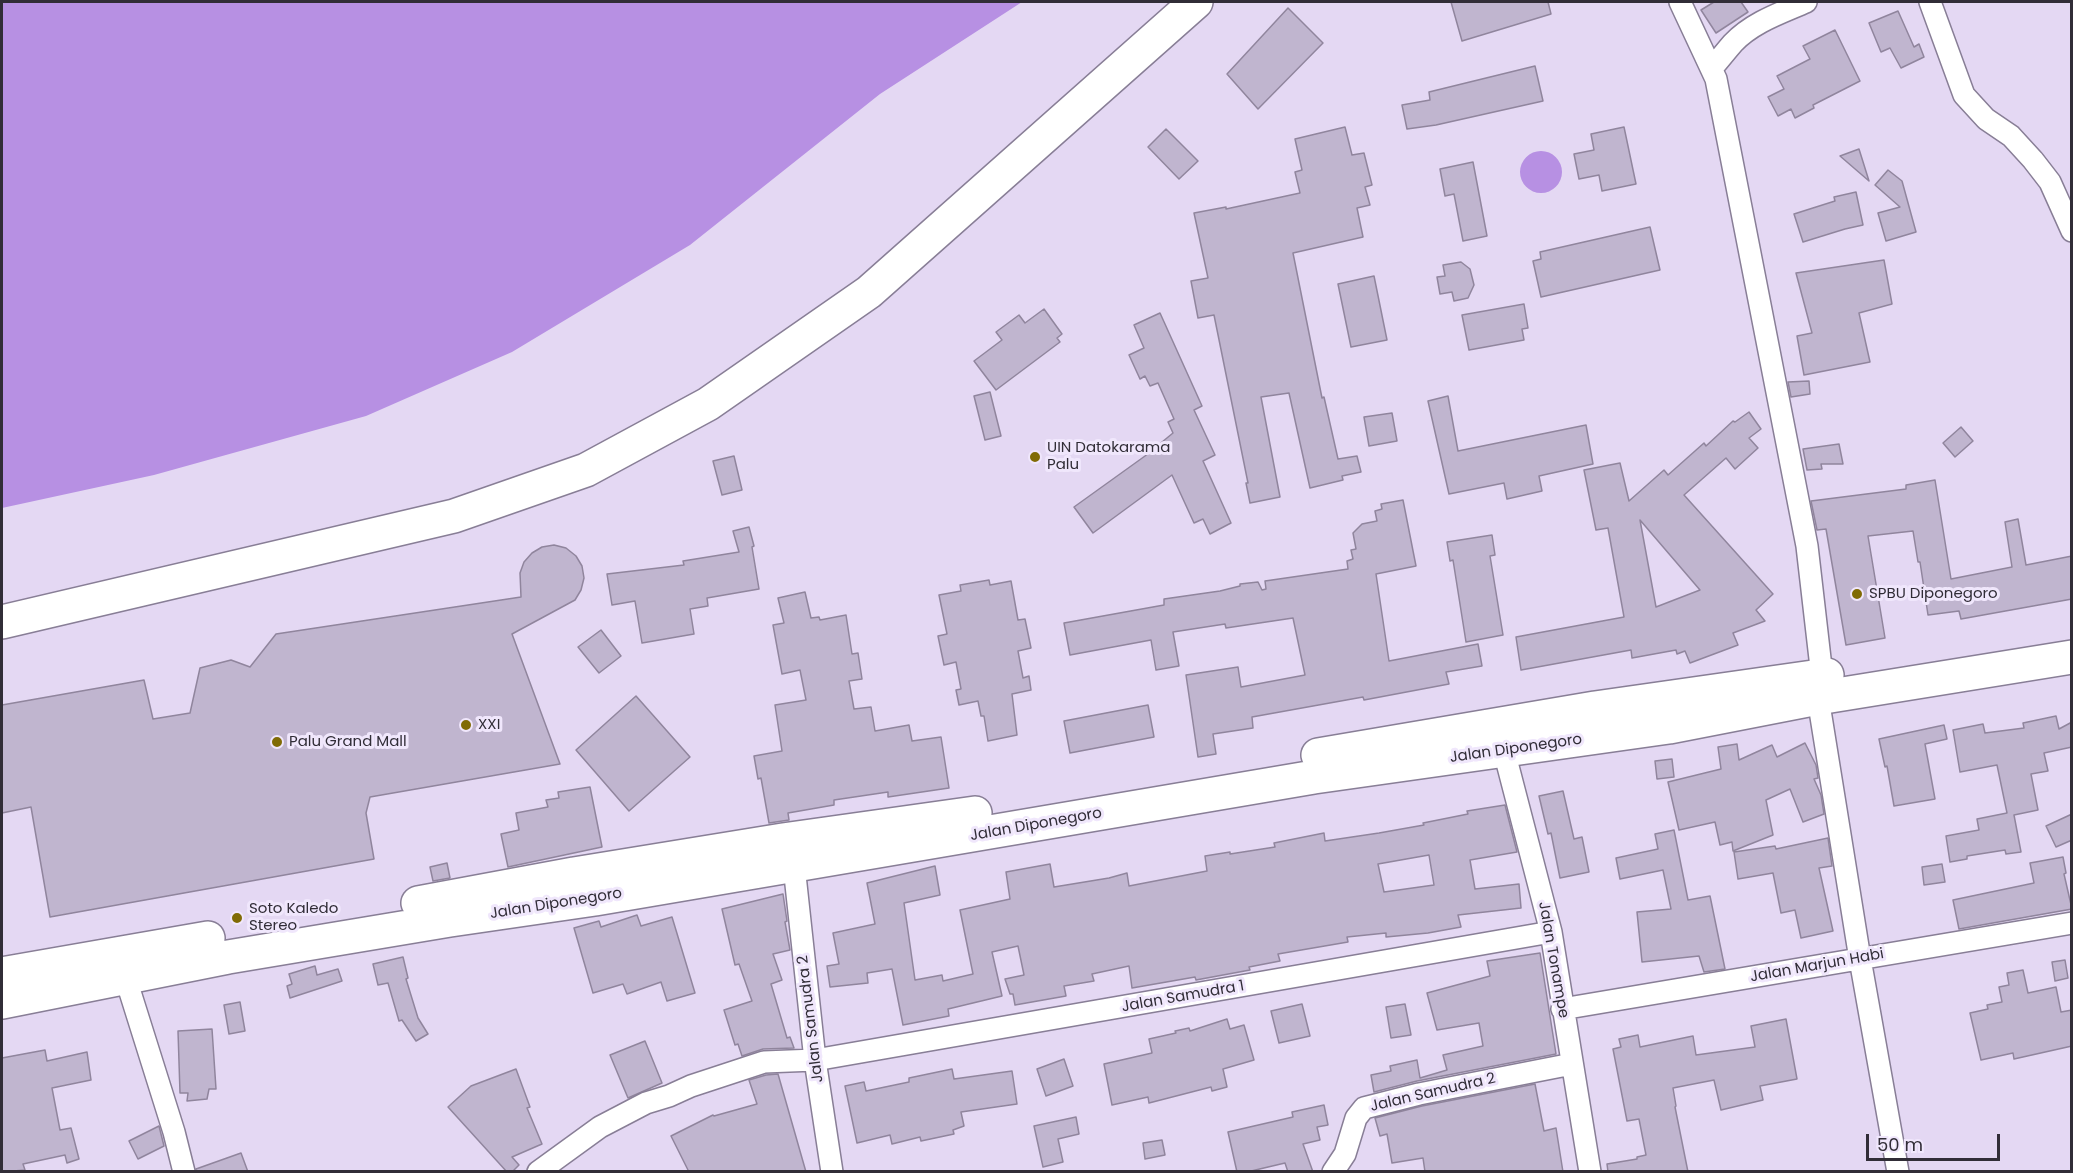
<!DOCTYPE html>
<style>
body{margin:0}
#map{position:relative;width:2073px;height:1173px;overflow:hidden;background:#e4d8f3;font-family:Poppins,sans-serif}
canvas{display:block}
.frame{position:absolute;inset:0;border:3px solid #312d37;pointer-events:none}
.scale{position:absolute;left:1866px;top:1134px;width:134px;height:27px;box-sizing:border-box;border:3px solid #312d37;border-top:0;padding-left:8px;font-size:18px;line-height:21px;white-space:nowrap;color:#312d37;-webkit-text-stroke:4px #f0e7fc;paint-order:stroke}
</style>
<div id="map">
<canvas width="2073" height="1173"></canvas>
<div class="frame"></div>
<div class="scale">50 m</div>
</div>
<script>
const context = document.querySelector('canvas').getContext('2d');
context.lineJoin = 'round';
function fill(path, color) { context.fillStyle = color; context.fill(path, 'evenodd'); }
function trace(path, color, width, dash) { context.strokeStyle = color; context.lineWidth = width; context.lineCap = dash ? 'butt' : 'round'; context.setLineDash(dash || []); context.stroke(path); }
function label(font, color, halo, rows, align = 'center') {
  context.font = font + ' Poppins,sans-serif'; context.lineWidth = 6; context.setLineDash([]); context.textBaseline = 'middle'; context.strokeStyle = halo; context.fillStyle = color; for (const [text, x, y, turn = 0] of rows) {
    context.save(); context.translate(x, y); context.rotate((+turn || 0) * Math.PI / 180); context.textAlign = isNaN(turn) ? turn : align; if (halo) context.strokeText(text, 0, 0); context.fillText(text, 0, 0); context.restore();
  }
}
const water = new Path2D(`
 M2 2H1022L880 94 690 245 512 352 366 416 154 475 2 508Z
 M1520 172a21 21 0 1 1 42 0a21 21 0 1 1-42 0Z`);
const building = new Path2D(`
 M1451 2H1548L1551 14 1462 41Z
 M1714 2H1741L1748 12 1716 33 1701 10Z
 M1288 8 1323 43 1258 109 1227 74Z
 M1898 11 1914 47 1919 44 1924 57 1901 68 1890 48 1881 52 1869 23Z
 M1835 30 1860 81 1813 105 1814 108 1795 118 1791 109 1778 116 1768 97 1784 89 1777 76 1810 59 1803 46Z
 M1535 66 1543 101 1436 125 1407 129 1402 105 1430 100 1429 92Z
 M1345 127 1352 155 1364 153 1372 185 1365 187 1370 205 1357 208 1363 237 1293 253 1322 398 1324 397 1338 459 1357 456 1361 472 1342 476 1343 480 1310 488 1289 393 1261 397 1280 497 1250 503 1246 483H1248L1214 315 1198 318 1191 281 1208 278 1194 213 1226 207V209L1300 193 1295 172 1302 170 1295 139Z
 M1624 127 1636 184 1602 191 1599 175 1579 179 1574 154 1594 150 1591 134Z
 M1166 129 1198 161 1179 179 1148 147Z
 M1859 149 1869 181 1840 156Z
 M1473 162 1487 236 1463 241 1454 194 1445 196 1440 169Z
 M1888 170 1902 181 1916 232 1886 241 1878 213 1900 207 1875 185Z
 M1856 192 1863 225 1845 229 1803 242 1794 214 1835 201 1834 197Z
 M1650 227 1660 270 1541 297 1533 261 1541 259 1540 252Z
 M1884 260 1892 304 1859 313 1870 362 1804 375 1797 336 1812 333 1796 273Z
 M1461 262 1470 269 1474 285 1468 298 1454 301 1452 292 1440 294 1437 277 1445 276 1443 265Z
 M1374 276 1387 340 1351 347 1338 284Z
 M1524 304 1528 328 1522 329 1524 340 1469 350 1462 315Z
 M1044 309 1062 334 1057 338 1060 342 996 390 974 361 1002 340 996 332 1019 315 1025 323Z
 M1160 313 1202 406 1194 410 1215 455 1203 461 1231 523 1210 534 1203 519 1194 523 1172 475 1093 533 1074 507 1145 456 1173 433 1168 422 1174 419 1158 383 1150 386 1145 376 1140 379 1129 355 1144 348 1134 325Z
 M1809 381 1810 394 1791 397 1788 382Z
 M990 392 1001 436 985 440 974 396Z
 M1448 396 1458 451 1586 425 1593 464 1539 476 1542 491 1507 499 1504 483 1449 494 1428 401Z
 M1749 412 1761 429 1749 438 1758 448 1735 469 1726 458 1684 495 1773 594 1756 610 1765 621 1733 633 1738 645 1690 663 1685 651 1677 654 1676 650 1632 658 1631 650 1521 670 1516 637 1624 617 1608 528 1596 530 1584 470 1620 463 1629 501 1664 470 1668 475 1704 443 1706 446 1733 421 1735 422ZM1640 520 1700 590 1656 607Z
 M1392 413 1397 441 1369 446 1364 417Z
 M1961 427 1973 441 1955 457 1943 443Z
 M1839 444 1843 464H1821L1822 469 1807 470 1803 449Z
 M734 456 742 490 722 495 713 461Z
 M1935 480 1951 579 2012 567 2005 522 2018 519 2026 565 2072 556V599L1961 619 1959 611 1928 615 1920 562H1918L1913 531 1868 536 1885 638 1846 645 1826 529 1817 530 1811 501 1906 489V485Z
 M1403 500 1416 566 1376 574 1389 661 1478 644 1482 666 1446 672 1449 684 1364 700 1363 697 1252 717 1253 728 1213 734 1216 754 1198 757 1186 675 1238 667 1241 687 1305 675 1293 618 1226 628 1225 624 1173 632 1179 666 1156 670 1151 640 1070 655 1064 623 1164 605V599L1220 591 1240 586V584L1258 582 1262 590 1266 589 1265 581 1348 569 1347 561 1353 559 1351 550 1356 549 1353 533 1362 524 1377 521 1375 511 1382 509 1381 504Z
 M749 527 754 546 752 547 759 589 707 598 708 606 690 609 694 634 642 643 635 601 612 605 607 574 684 565 683 561 739 552 733 531Z
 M1492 535 1495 555 1490 556 1503 635 1466 642 1453 560 1450 561 1447 542Z
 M554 545 566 548 576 556 582 566 584 578 581 590 575 600 512 634 560 764 370 797 366 813 374 859 50 917 31 807 2 813V705L144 680 153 719 190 713 200 668 231 660 250 667 276 634 521 597 520 573 524 562 532 553 542 547Z
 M989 580 990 585 1011 581 1018 620 1025 619 1031 648 1018 651 1023 678 1029 676 1031 690 1012 694 1017 735 988 741 984 716H981L978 701 959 705 956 690 961 689 956 662 944 665 938 636 947 634 939 595 961 591 960 585Z
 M805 592 811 618 819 617 820 620 846 615 852 654 858 653 862 679 849 681 854 709 871 707 875 731 909 725 912 741 941 737 949 788 888 797V792L834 800V805L788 813 789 820 769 823 761 778 758 779 754 756 782 751 775 705 806 700 800 670 782 674 773 625 784 623 778 598Z
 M601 630 621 656 599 673 578 647Z
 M636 696 690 757 629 811 576 750Z
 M1148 705 1154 737 1070 753 1064 721Z
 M2056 716 2059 729 2072 722V747L2044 753 2048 771 2031 774 2038 810 2014 815 2021 852 2006 854 2005 850 1967 856V859L1950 862 1946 836 1979 830 1977 819 2007 813 1997 765 1960 772 1953 730 1983 724 1985 733 2024 728 2023 723Z
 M1944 725 1947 739 1925 744 1935 799 1894 806 1887 766 1885 767 1879 739Z
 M1805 743 1816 765 1818 778 1814 779 1821 795 1824 814 1803 822 1790 789 1766 800 1773 835 1733 851 1732 842 1720 845 1715 822 1679 830 1668 782 1721 769 1718 747 1737 744 1739 760 1772 745 1777 757Z
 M1672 759 1674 777 1657 779 1655 761Z
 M590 787 602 847 508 867 501 834 519 830 516 813 548 807 546 800 559 798 558 792Z
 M1563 791 1574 839 1582 837 1589 872 1560 878 1551 833 1548 834 1539 796Z
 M1505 805 1517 852 1470 860 1475 889 1519 884 1521 908 1458 915 1461 927 1428 933 1386 937V933L1347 937 1348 942 1278 954 1280 961 1249 967 1250 970 1196 980 1195 977 1132 988 1129 966 1092 974 1094 981 1064 986 1066 996 1015 1005 1013 994H1010L1005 979 1024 975 1018 946 992 952 1002 996 948 1009 949 1016 903 1025 892 969 867 973 868 983 830 987 827 966 839 964 833 933 875 924 867 883 935 866 940 895 904 903 915 980 942 975 943 981 973 974 960 910 1010 899 1006 872 1050 864 1054 887 1109 878 1127 873 1129 886 1207 871 1205 856 1230 852V854L1275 847 1274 843 1324 833 1325 841 1379 833 1424 825 1423 823 1468 814 1467 811ZM1429 855 1434 885 1384 892 1378 864Z
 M2072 814V840L2056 847 2046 826Z
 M1674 830 1688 900 1710 896 1725 969 1704 972 1699 956 1642 962 1637 912 1671 909 1663 870 1620 879 1616 858 1658 849 1655 834Z
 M1828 838 1832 866 1819 868 1833 931 1801 938 1795 910 1781 913 1773 873 1738 879 1734 852 1775 846 1776 849Z
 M2063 857 2066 873 2064 874 2072 909 1959 929 1953 900 2034 883 2030 863Z
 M447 863 450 878 433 881 430 867Z
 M1942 864 1945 882 1924 885 1922 867Z
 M783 894 787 921 785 922 790 950 773 954 782 980 771 984 787 1038 790 1037 794 1048 763 1049 742 1056 738 1044 735 1045 724 1010 752 1001 739 964 735 965 722 909Z
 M637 915 641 926 672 917 695 993 667 1001 661 982 627 994 623 984 593 993 574 928 599 921 601 927Z
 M1540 953 1556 1054 1417 1081 1374 1092 1371 1075 1391 1071 1390 1066 1417 1060 1420 1078 1447 1070 1443 1055 1483 1046 1479 1023 1437 1030 1427 993 1490 976 1487 961Z
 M403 957 408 978 406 979 418 1018 428 1034 416 1041 402 1020 399 1021 388 983 378 985 373 964Z
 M2065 960 2068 978 2055 981 2052 962Z
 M315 966 317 975 338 969 342 981 290 998 287 986 292 984 289 974Z
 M2023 970 2028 993 2056 987 2061 1012 2072 1010V1046L2014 1059 2013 1053 1981 1060 1970 1013 1988 1009 1987 1005 2002 1002 1999 987 2009 985 2007 973Z
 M240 1002 245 1031 229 1034 224 1005Z
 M1302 1004 1310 1036 1279 1043 1271 1011Z
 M1405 1004 1411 1035 1391 1038 1386 1007Z
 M1227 1019 1230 1029 1244 1025 1254 1060 1223 1069 1227 1087 1212 1091 1211 1087 1149 1103 1148 1097 1112 1105 1104 1064 1152 1053 1149 1039 1176 1033 1175 1031 1189 1028 1190 1031Z
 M1786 1019 1797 1079 1760 1086 1763 1100 1721 1110 1714 1080 1673 1088 1676 1106 1675 1107 1688 1172H1608L1607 1164 1637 1159V1157L1646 1155 1639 1119 1627 1121 1613 1049 1621 1047 1619 1039 1638 1035 1640 1047 1693 1036 1696 1055 1755 1047 1751 1026Z
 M212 1029 216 1089H209L207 1099 187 1101 188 1093H180L178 1031Z
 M645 1041 662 1083 628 1098 610 1055Z
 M45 1050 47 1061 87 1052 91 1080 52 1088 60 1130 71 1128 79 1159 67 1163 65 1155 23 1164 25 1170 2 1172V1058Z
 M1064 1059 1073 1086 1046 1096 1037 1069Z
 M516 1069 530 1107 527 1108 542 1144 512 1157 519 1165 512 1172H507L448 1107 471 1086Z
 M952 1069 954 1079 1012 1071 1017 1104 961 1112 964 1126 953 1130 954 1134 921 1141 920 1137 892 1144 890 1135 857 1143 845 1086 864 1082 866 1091 909 1082V1078Z
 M778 1074 806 1172H689L671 1136 713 1115 714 1116 757 1104 749 1080 766 1075Z
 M1535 1084 1544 1131 1556 1128 1563 1172H1425L1423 1158 1392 1163 1387 1134 1380 1136 1375 1118 1422 1106Z
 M1324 1105 1328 1125 1317 1127 1320 1140 1303 1144 1313 1172H1288L1285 1163 1247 1172H1237L1228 1132 1293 1117 1292 1112Z
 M1076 1117 1079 1134 1058 1139 1063 1162 1043 1167 1034 1126Z
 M159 1126 164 1146 138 1159 129 1141Z
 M1162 1140 1165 1155 1145 1159 1143 1143Z
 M241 1153 248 1172H196V1169Z`);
const minor = new Path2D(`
 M1680 2 1716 79 1807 546 1822 676
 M1930 2 1964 95 1986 119 2011 136 2033 160 2050 182 2072 231
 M1712 68C1719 60 1726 51 1733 43 1753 22 1781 13 1806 2
 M1818 698 1860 959 1898 1172
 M1504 751 1551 932 1590 1172
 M794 866 815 1060 832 1172
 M125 976 174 1132 184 1172
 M1562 1009 2072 923
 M538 1172 600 1127 646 1103 669 1096 691 1086 764 1062 815 1060 1551 932
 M1333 1172 1345 1154 1356 1118 1364 1108 1419 1094 1572 1064`);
const primary = new Path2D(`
 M2 622 454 516 586 470 708 404 869 292 1196 2`);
const trunk = new Path2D(`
 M1318 755 1595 708 1827 675
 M418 903 574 874 783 840 975 813
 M2 974 208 938
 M2 1002 228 957 450 920 595 899 1314 777 1669 727 1818 698 2072 657`);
const markers = [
 [1035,457,6,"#806b05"],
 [1857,594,6,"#806b05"],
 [466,725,6,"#806b05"],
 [277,742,6,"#806b05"],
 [237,918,6,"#806b05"]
];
const poiNames = [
 ["UIN Datokarama",1047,448],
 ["Palu",1047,465],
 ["SPBU Diponegoro",1869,594],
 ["XXI",478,725],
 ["Palu Grand Mall",289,742],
 ["Soto Kaledo",249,909],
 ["Stereo",249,926]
];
const streetNames = [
 ["Jalan Diponegoro",1516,749,-8],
 ["Jalan Diponegoro",1036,825,-10],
 ["Jalan Diponegoro",556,904,-9],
 ["Jalan Tonampe",1553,960,80],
 ["Jalan Marjun Habi",1817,966,-10],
 ["Jalan Samudra 1",1183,997,-10],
 ["Jalan Samudra 2",811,1019,-97],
 ["Jalan Samudra 2",1433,1093,-13]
];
fill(water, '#b790e3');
fill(building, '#c0b5cf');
trace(building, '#90859d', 1.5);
trace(minor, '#887e96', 24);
trace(primary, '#887e96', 36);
trace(trunk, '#887e96', 36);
trace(minor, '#fff', 21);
trace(primary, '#fff', 33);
trace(trunk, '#fff', 33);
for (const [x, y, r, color] of markers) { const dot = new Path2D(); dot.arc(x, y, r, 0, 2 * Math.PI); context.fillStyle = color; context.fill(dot); trace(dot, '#f0e7fc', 2); }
label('15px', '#312d37', '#f0e7fc', poiNames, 'left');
label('15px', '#312d37', '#f0e7fc', streetNames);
</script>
